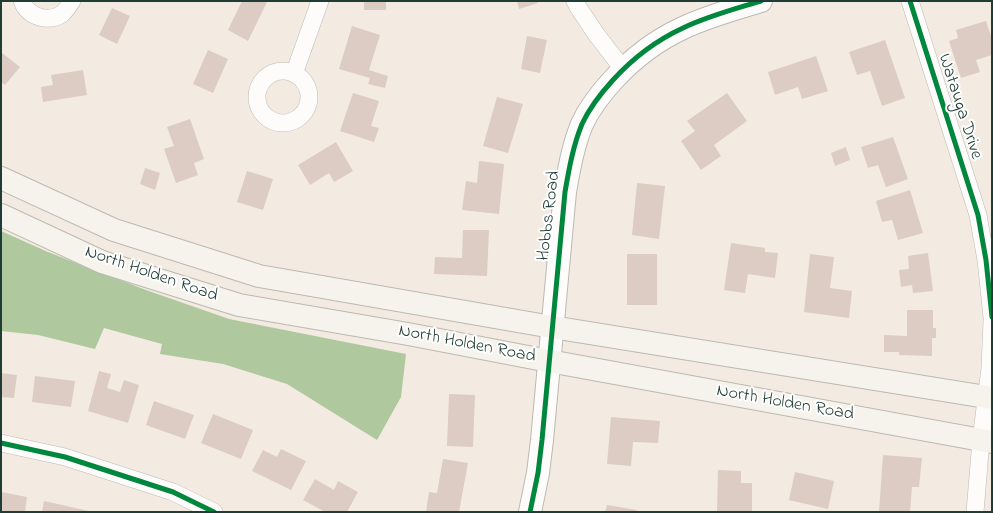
<!DOCTYPE html>
<style>
body{margin:0}
#map{position:relative;width:993px;height:513px;overflow:hidden;background:#f3ebe2;font-family:"Indie Flower",sans-serif}
canvas{display:block}
.frame{position:absolute;inset:0;border:2px solid #1f3d34;pointer-events:none}
</style>
<div id="map">
<canvas width="993" height="513"></canvas>
<div class="frame"></div>
</div>
<script>
const context = document.querySelector('canvas').getContext('2d');
context.lineJoin = 'round';
function fill(path, color) { context.fillStyle = color; context.fill(path, 'evenodd'); }
function trace(path, color, width, dash) { context.strokeStyle = color; context.lineWidth = width; context.lineCap = dash ? 'butt' : 'round'; context.setLineDash(dash || []); context.stroke(path); }
function label(font, color, halo, rows, align = 'center') {
  context.font = font + ' "Indie Flower",sans-serif'; context.lineWidth = 4; context.setLineDash([]); context.textBaseline = 'middle'; context.strokeStyle = halo; context.fillStyle = color; for (const [text, x, y, turn = 0] of rows) {
    context.save(); context.translate(x, y); context.rotate((+turn || 0) * Math.PI / 180); context.textAlign = isNaN(turn) ? turn : align; if (halo) context.strokeText(text, 0, 0); context.fillText(text, 0, 0); context.restore();
  }
}
const forest = new Path2D(`
 M1 231 48 252 146 290 229 319 406 354 401 397 377 440 287 384 223 364 160 354 162 344 104 328 95 349 38 335 1 331Z`);
const building = new Path2D(`
 M242 1H265L267 2 248 41 228 30Z
 M364 1H386V10H364Z
 M517 1H538V3L519 9Z
 M112 8 130 16 117 44 99 35Z
 M986 21 992 39V55L976 60 980 72 961 78 949 41 958 38 956 30Z
 M352 26 380 35 369 70 388 76 385 88 368 84 370 78 339 69Z
 M527 36 547 40 540 73 521 69Z
 M885 40 905 98 882 106 870 71 857 75 849 52Z
 M208 50 228 59 213 93 193 84Z
 M1 52 20 67 5 85 1 82Z
 M816 56 828 91 802 99 798 87 775 95 768 72Z
 M83 70 87 95 43 102 41 87 53 85 51 75Z
 M353 93 379 101 371 126 379 128 374 142 340 131Z
 M727 93 747 121 714 145 721 156 701 170 681 141 695 131 687 121Z
 M497 97 523 104 508 153 483 146Z
 M190 119 204 159 194 163 198 175 176 183 164 149 174 146 167 127Z
 M893 137 908 179 886 187 878 165 868 168 861 147Z
 M336 142 353 171 334 182 329 173 310 185 298 165Z
 M846 147 850 160 835 166 831 153Z
 M479 161 504 164 499 214 462 210 466 181 477 183Z
 M145 168 160 173 155 190 140 184Z
 M247 171 273 179 263 210 237 202Z
 M637 183 665 186 659 239 632 235Z
 M910 190 923 233 898 240 892 220 882 222 876 201Z
 M463 230H489L487 276 434 274 435 257 462 258Z
 M731 243 765 248V252L778 253 775 278 748 274 745 293 724 290Z
 M928 253 933 291 913 293 912 285 901 287 899 270 909 269 908 256Z
 M627 254H657V305H627Z
 M810 254 834 257 830 288 852 291 849 318 804 312Z
 M907 310H933V328H936V338H932V356L899 355V352H884V335L907 336Z
 M99 371 111 374 107 388 120 392 124 380 139 385 128 423 88 411Z
 M1 373 17 375 14 398 1 397Z
 M35 376 75 381 71 407 32 402Z
 M449 394 475 395 473 447 447 446Z
 M154 401 194 415 185 439 146 425Z
 M213 414 253 430 241 459 201 443Z
 M611 417 660 421 658 443 633 442 631 466 607 464Z
 M281 449 306 461 291 490 252 471 263 450 277 457Z
 M883 455 922 458 919 487H912L910 512H879Z
 M443 459 468 463 459 512H426L429 492 437 493Z
 M718 470 741 471V483H752V512H717Z
 M795 472 834 481 828 509 789 500Z
 M315 479 334 490 338 481 358 492 347 512H325L303 500Z
 M1 492 27 497 25 512H1Z
 M44 501 89 511V512H42Z
 M607 505 637 510 636 512H605Z`);
const minor = new Path2D(`
 M22 1C28 17 48 23 62 14 66 10 69 6 72 1
 M575 1 578 7 596 34 623 69
 M910 1 978 215 986 260 992 317
 M257 97a26 26 0 1 1 52 0a26 26 0 1 1-52 0Z
 M294 74 320 1
 M1 443 65 457 173 492 214 512
 M975 512 981 440 990 368 992 320`);
const tertiary = new Path2D(`
 M530 512 538 473 542 440 565 192C569 169 573 146 582 124 589 109 602 92 613 80 633 58 657 40 683 28 708 16 735 9 761 1`);
const secondary = new Path2D(`
 M1 178 114 230 259 276 552 327 992 398
 M1 215 102 262 239 305 408 334 549 361 992 442`);
const cycleway = new Path2D(`
 M910 1 978 215 986 260 992 317
 M1 443 65 457 173 492 214 512
 M530 512 538 473 542 440 565 192C569 169 573 146 582 124 589 109 602 92 613 80 633 58 657 40 683 28 708 16 735 9 761 1`);
const streetNames = [
 ["Watauga Drive",959,107,72],
 ["Hobbs Road",550,216,-83],
 ["North Holden Road",151,275,19],
 ["North Holden Road",467,345,11],
 ["North Holden Road",785,404,10]
];
fill(forest, '#afc89e');
fill(building, '#dcccc4');
trace(minor, '#bbb9b3', 18);
trace(tertiary, '#bbb9b3', 24);
trace(secondary, '#bbb9b3', 24);
trace(minor, '#fdfcfb', 17);
trace(tertiary, '#fdfcfb', 22);
trace(secondary, '#f6f2ec', 22);
trace(cycleway, '#00873e', 5);
label('18px', '#1f3d34', '#fff', streetNames);
</script>
